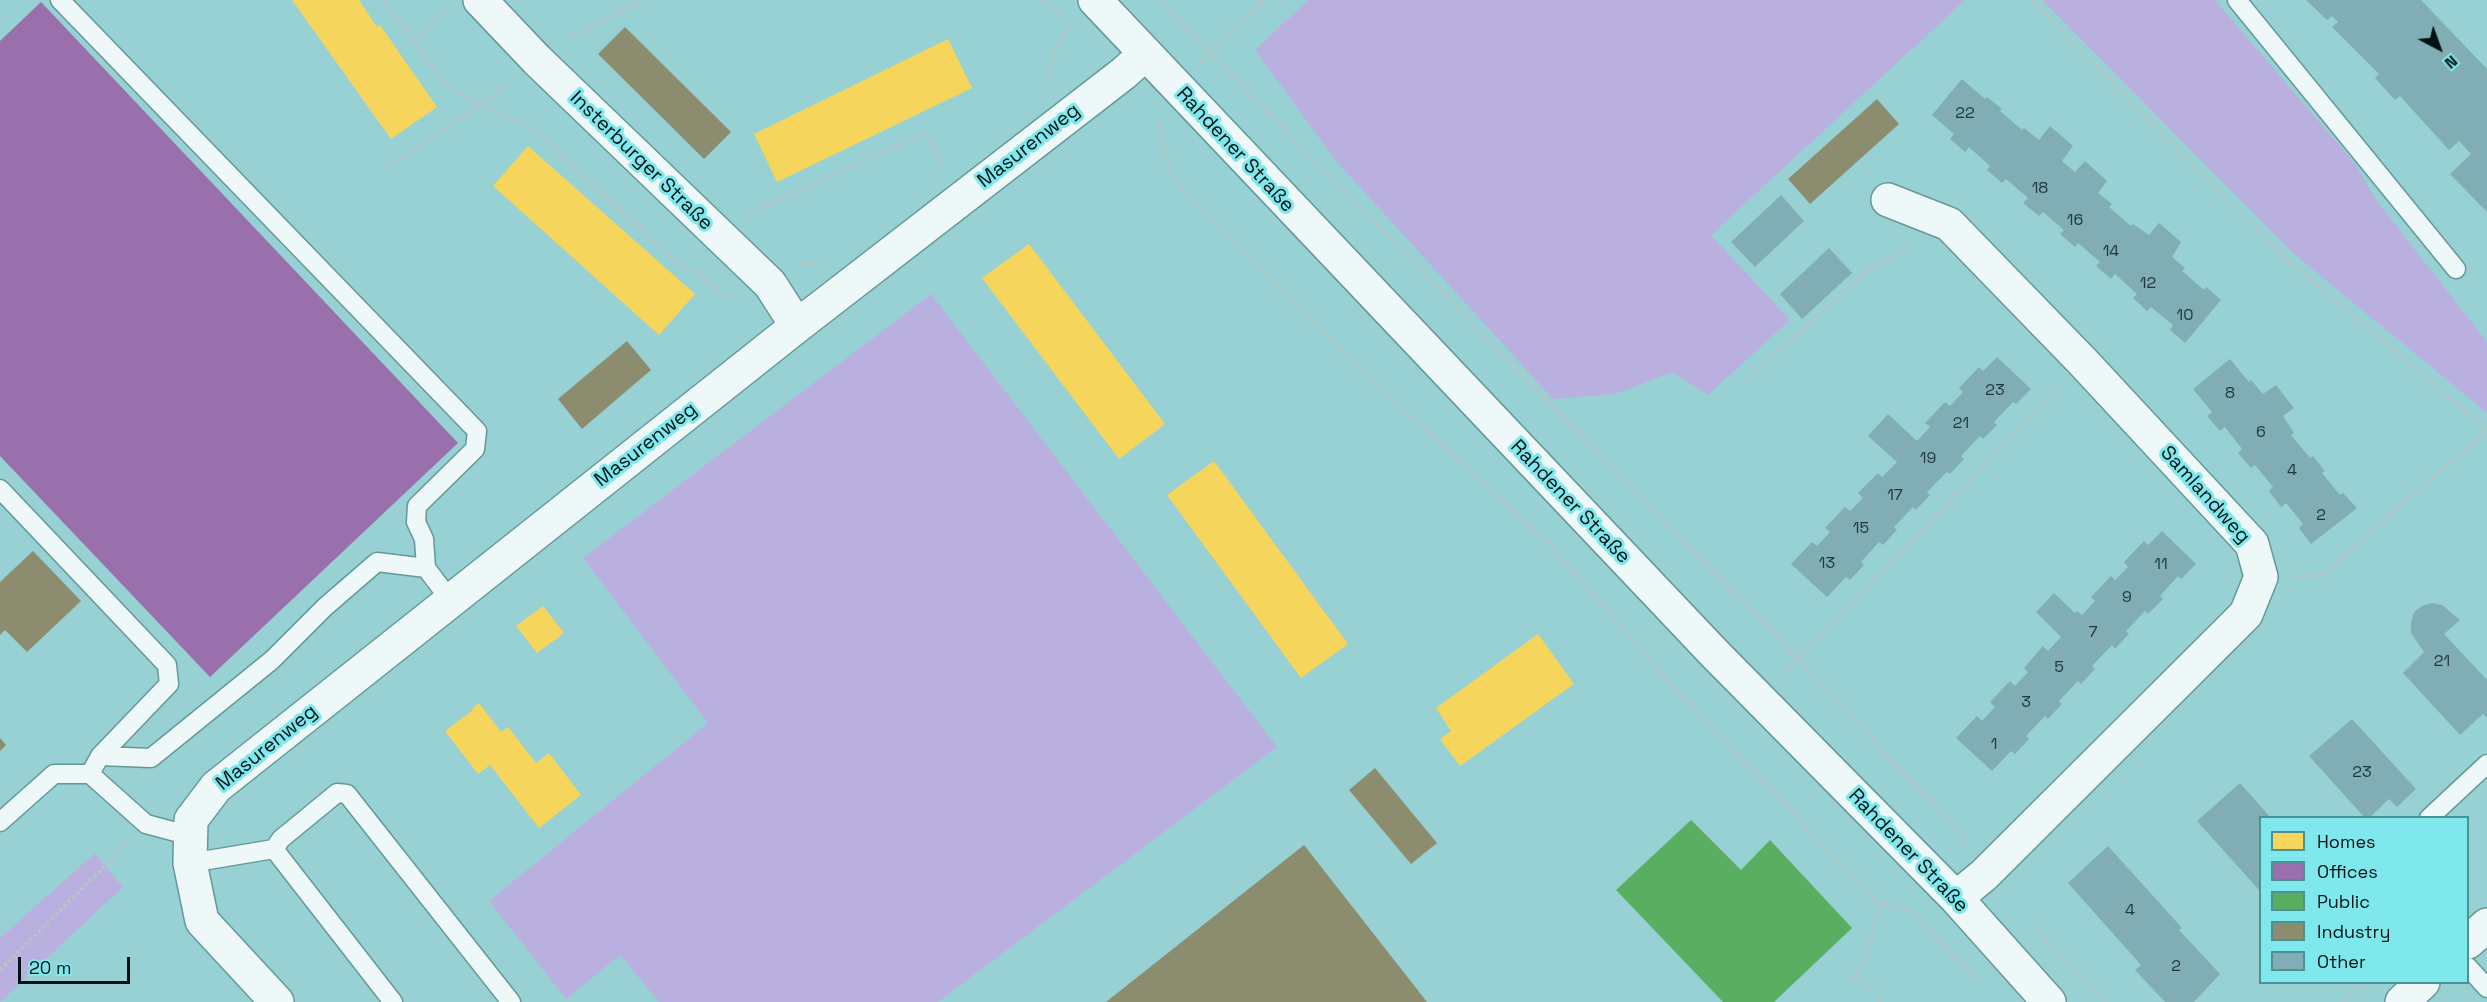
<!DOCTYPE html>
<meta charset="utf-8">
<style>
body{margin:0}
#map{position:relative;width:2487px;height:1002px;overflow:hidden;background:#97d1d3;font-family:"Space Grotesk",sans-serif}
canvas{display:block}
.legend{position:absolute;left:2259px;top:816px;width:210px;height:168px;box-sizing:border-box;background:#7ee8ec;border:2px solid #4c9295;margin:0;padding:8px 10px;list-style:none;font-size:18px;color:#001213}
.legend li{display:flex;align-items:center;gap:12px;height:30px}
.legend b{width:30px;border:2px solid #4c9295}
.north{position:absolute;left:2409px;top:18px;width:60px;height:60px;-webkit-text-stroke:4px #7ee8ec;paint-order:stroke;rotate:139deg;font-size:16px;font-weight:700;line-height:24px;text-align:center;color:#001213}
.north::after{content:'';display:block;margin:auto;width:21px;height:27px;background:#001213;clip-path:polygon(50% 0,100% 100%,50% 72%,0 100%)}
.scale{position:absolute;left:18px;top:957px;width:112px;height:27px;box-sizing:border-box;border:3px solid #001213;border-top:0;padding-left:8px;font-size:18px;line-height:21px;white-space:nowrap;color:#001213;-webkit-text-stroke:4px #7ee8ec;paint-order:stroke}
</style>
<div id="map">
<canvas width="2487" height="1002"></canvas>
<ul class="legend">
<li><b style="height:16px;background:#f6d55c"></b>Homes</li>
<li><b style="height:16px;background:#9970ab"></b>Offices</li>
<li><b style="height:16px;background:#5aae61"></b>Public</li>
<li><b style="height:16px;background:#8c8c6e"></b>Industry</li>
<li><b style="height:16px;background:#81aeb4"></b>Other</li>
</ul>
<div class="north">N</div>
<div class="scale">20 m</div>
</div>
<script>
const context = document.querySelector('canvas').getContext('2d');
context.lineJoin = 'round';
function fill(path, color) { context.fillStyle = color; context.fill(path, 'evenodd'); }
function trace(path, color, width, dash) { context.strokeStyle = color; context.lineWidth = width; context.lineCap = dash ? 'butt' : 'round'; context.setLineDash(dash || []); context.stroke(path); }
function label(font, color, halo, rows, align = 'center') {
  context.font = font + ' "Space Grotesk",sans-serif'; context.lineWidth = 6; context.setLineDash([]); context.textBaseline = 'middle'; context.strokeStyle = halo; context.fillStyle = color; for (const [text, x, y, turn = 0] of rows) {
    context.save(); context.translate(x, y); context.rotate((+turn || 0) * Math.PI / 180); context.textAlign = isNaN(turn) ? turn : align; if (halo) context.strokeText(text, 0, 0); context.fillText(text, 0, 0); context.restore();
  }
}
const green = new Path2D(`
 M1308 0H1965L1711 235 1790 320 1708 395 1672 372 1615 394 1553 399 1336 161 1255 50Z
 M2042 0H2215L2356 165 2376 200 2487 342V413L2293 253Z
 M931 294 1277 747 938 1002H659L620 955 566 999 489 901 708 723 583 558Z
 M95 853 123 887 0 1002V938Z`);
const homes = new Path2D(`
 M292 0H359L377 27 380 25 437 107 391 139Z
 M948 39 972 88 777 182 754 134Z
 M528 146 695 294 659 335 493 186Z
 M1029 244 1165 424 1119 459 982 278Z
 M1214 461 1348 644 1301 678 1167 495Z
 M543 606 564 633 537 653 516 626Z
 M1538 634 1574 684 1460 766 1440 739 1451 731 1436 708Z
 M479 703 501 732 508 727 536 763 549 753 581 795 539 828 490 765 478 774 445 731 473 710 472 708Z`);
const offices = new Path2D(`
 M41 2 458 443 210 677 0 456V41Z`);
const public = new Path2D(`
 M1691 820 1741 870 1770 840 1852 928 1774 1002H1723L1616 890Z`);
const industry = new Path2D(`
 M625 27 731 132 704 159 598 54Z
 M1877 99 1899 124 1810 204 1788 179Z
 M627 341 651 370 582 429 558 399Z
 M33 551 81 601 27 652 5 630 0 635V582Z
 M0 738 6 745 0 751Z
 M1375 768 1437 843 1411 864 1349 790Z
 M1304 845 1427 1002H1106Z`);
const building = new Path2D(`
 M2306 0H2421L2487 69V212L2450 174 2471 154 2459 141 2449 150 2400 96 2395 100 2375 78 2379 74 2332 27 2338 22 2332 16 2327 20Z
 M1962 79 1985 99 1987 97 2002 109 2000 111 2022 130 2024 128 2039 140 2050 126 2073 146 2062 161 2075 172 2085 161 2107 181 2098 193 2112 204 2109 207 2131 226 2133 224 2149 235 2159 223 2181 242 2172 257 2185 268 2182 271 2204 290 2206 287 2221 300 2185 343 2170 330 2173 325 2151 307 2147 311 2133 298 2137 294 2115 274 2111 279 2096 266 2100 262 2078 243 2075 247 2060 234 2064 230 2043 212 2039 216 2023 203 2028 198 2006 179 2002 183 1987 170 1990 166 1969 147 1965 152 1950 139 1954 134 1932 115Z
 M1781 195 1804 221 1755 267 1731 242Z
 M1829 248 1852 273 1802 319 1780 294Z
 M1997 357 2031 389 2016 404 2013 402 1994 422 1997 425 1983 439 1980 436 1961 456 1964 459 1950 474 1947 472 1927 492 1930 495 1916 510 1913 507 1894 527 1897 530 1883 545 1879 542 1861 562 1864 565 1850 580 1846 577 1827 597 1791 564 1812 542 1817 546 1830 532 1825 528 1845 507 1850 511 1863 498 1858 493 1878 473 1882 477 1897 462 1868 436 1888 414 1917 441 1930 427 1925 423 1945 402 1950 406 1963 392 1959 388 1979 367 1983 371Z
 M2230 359 2249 382 2251 380 2263 394 2276 385 2294 408 2283 416 2294 433 2291 435 2310 458 2313 456 2325 471 2322 473 2340 495 2343 493 2357 508 2311 544 2299 528 2303 524 2286 503 2281 507 2269 491 2273 487 2255 465 2251 468 2238 453 2242 449 2225 427 2220 431 2207 416 2212 412 2193 389Z
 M2162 531 2196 564 2181 579 2178 576 2160 596 2163 599 2148 614 2145 611 2126 631 2129 634 2115 649 2112 645 2092 666 2095 669 2081 684 2078 681 2059 701 2062 704 2048 719 2045 716 2026 736 2029 739 2015 754 2011 751 1992 771 1956 738 1977 716 1982 721 1995 707 1990 702 2010 681 2015 686 2028 672 2024 668 2043 646 2048 651 2061 637 2036 612 2054 593 2075 613 2077 611 2082 615 2095 601 2091 597 2111 576 2115 580 2128 567 2124 562 2144 541 2148 545Z
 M2432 603 2442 605 2460 620 2444 634 2487 680V718L2483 714 2460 735 2403 673 2424 652 2411 633V622L2414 612 2422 606Z
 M2352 719 2416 789 2397 807 2389 799 2369 818H2365L2309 756Z
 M2240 783 2271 818H2260V891L2197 821Z
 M2108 846 2182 928 2179 930 2220 974 2194 1002H2165L2135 970 2141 965 2068 883Z`);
const path = new Path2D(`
 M384 0 447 86 481 105 533 128 677 263 698 271 717 293 732 299
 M1041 0 1063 17
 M1159 0 1798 659 1960 833 1964 843
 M1256 0 1260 5
 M2032 0 2289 261 2487 430
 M567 39 644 0
 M414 41 446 10
 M1201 62 1265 0
 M1047 86 1053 54 1071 24
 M1158 120 1171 176 1354 363 1550 545 1679 693 1879 904
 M385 168 481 105 508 83
 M749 214 925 132 943 167
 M800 264 819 262
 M1748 379 1869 269 1909 247
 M2294 577 2323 574 2487 430
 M1784 673 2058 389
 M2034 926 2106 1002
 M0 970 127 844
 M1879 1002V993L1853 979 1867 957 1879 904 1911 911 1981 984
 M2342 1002 2364 982`);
const service = new Path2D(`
 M60 0 477 431 475 449 417 506 416 522 424 539 426 568 377 562 325 607 272 660 151 758 100 756 90 774
 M2237 0 2456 269
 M0 489 167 665 169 684 100 756
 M426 568 451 601
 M2429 818 2487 764
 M0 822 54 774H90L146 824 191 836
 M190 863 274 849
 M2468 967 2487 988
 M393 1002 274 849 281 839 337 793 347 794 511 1002`);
const minor = new Path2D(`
 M480 0 537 60 770 284 797 326
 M1095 0 1715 654 1956 898 2049 1002
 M1888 200 1949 224 2083 362 2252 544 2261 577 2246 614 1984 875 1956 898
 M2468 942 2487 925
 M277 1002 202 921 190 863 191 820 216 787 797 326 1124 73 1145 54
 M2402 1002 2423 982`);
const numberNames = [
 ["22",1965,114],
 ["18",2040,189],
 ["16",2075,221],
 ["14",2111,252],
 ["12",2148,284],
 ["10",2185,316],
 ["23",1995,391],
 ["8",2230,394],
 ["21",1961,424],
 ["6",2261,433],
 ["19",1928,459],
 ["4",2292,471],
 ["17",1895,496],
 ["2",2321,516],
 ["15",1861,529],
 ["13",1827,564],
 ["11",2161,565],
 ["9",2127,598],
 ["7",2093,633],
 ["21",2442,662],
 ["5",2059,668],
 ["3",2026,703],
 ["1",1994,745],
 ["23",2362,773],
 ["4",2130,911],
 ["2",2176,967]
];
const streetNames = [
 ["Masurenweg",1029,146,-38],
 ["Rahdener Straße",1235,150,47],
 ["Insterburger Straße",641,161,44],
 ["Masurenweg",646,445,-38],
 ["Samlandweg",2205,495,48],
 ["Rahdener Straße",1570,502,46],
 ["Masurenweg",267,748,-39],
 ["Rahdener Straße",1908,851,46]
];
fill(green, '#bab0df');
fill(homes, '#f6d55c');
fill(offices, '#9970ab');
fill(public, '#5aae61');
fill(industry, '#8c8c6e');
fill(building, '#81aeb4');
trace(service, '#659899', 21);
trace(minor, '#659899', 36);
trace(path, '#b6c6c7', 4, [3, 3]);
trace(service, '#eff8f8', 18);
trace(minor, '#eff8f8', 33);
label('16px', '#20393b', null, numberNames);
label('20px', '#001213', '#7ee8ec', streetNames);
</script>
